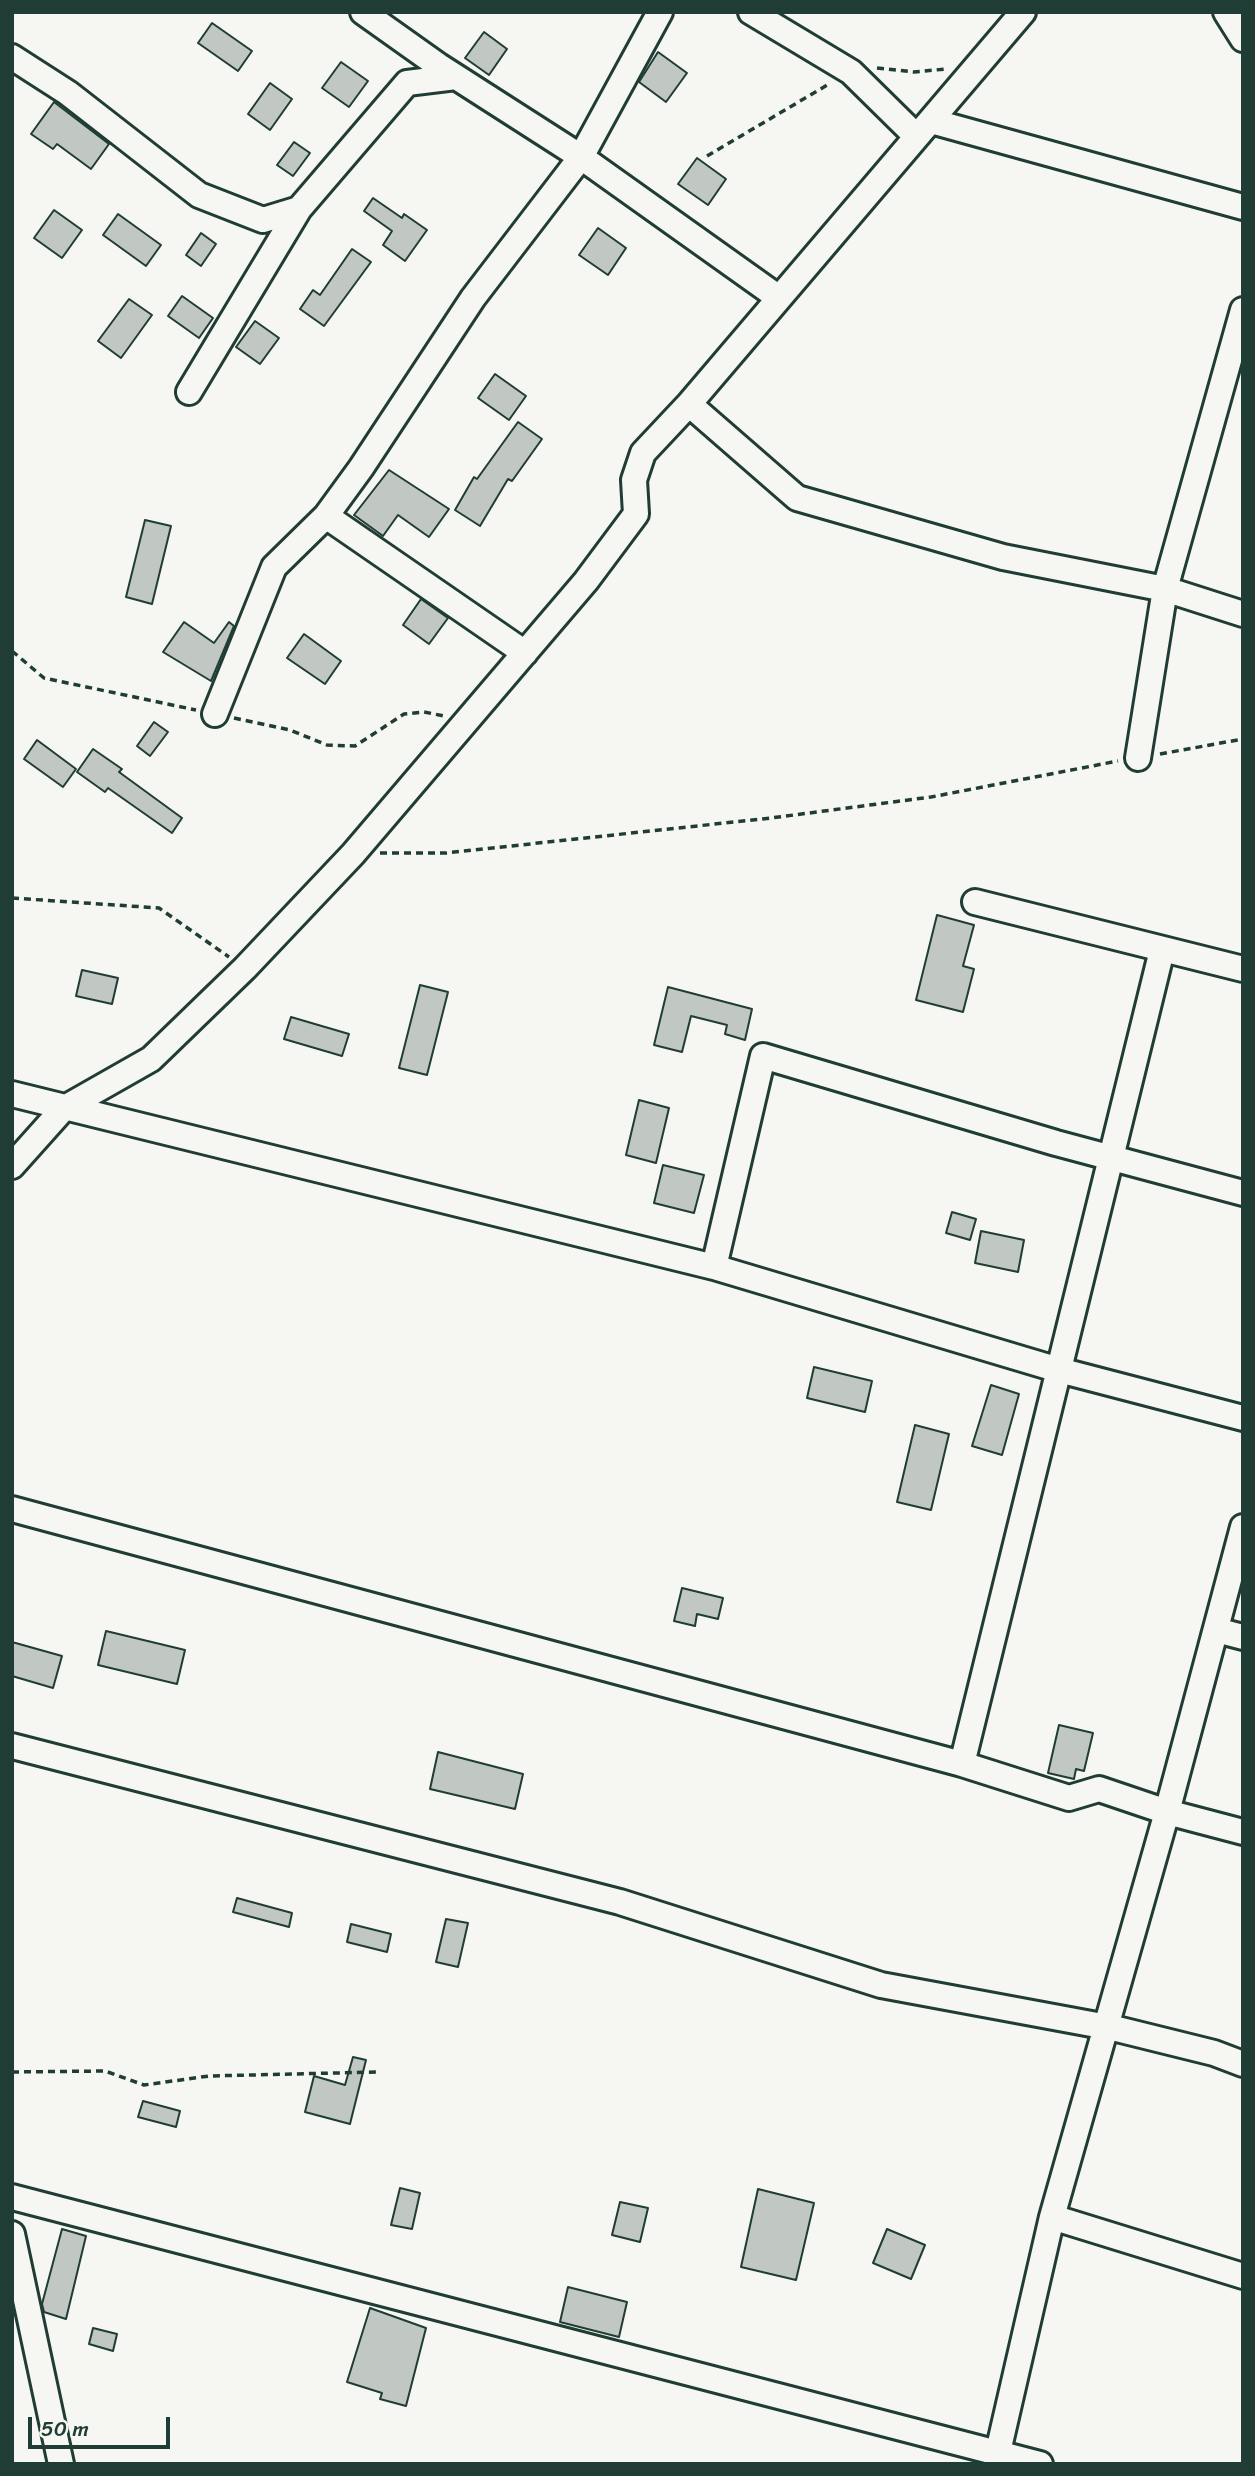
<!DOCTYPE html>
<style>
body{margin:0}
#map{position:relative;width:1255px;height:2476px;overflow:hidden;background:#f6f6f2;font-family:Sriracha,sans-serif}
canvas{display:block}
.frame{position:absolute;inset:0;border:14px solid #1f3d34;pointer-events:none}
.scale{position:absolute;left:28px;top:2417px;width:142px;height:32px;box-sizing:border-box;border:4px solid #1f3d34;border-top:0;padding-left:9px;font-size:21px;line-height:24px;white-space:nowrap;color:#1f3d34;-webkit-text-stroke:5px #f6f6f2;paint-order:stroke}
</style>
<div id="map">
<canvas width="1255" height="2476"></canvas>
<div class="frame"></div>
<div class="scale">50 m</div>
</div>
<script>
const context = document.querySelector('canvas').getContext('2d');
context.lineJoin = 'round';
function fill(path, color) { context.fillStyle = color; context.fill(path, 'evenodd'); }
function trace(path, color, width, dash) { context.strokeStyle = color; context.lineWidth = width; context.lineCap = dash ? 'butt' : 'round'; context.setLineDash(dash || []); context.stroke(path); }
const building = new Path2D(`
 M212 23 252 51 238 71 198 43Z
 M484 32 507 49 489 75 465 58Z
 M658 52 687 73 666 102 639 82Z
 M341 62 368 81 349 107 322 88Z
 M270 83 292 99 270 130 248 114Z
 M54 102 109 144 91 169 57 144 53 149 31 134Z
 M294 142 310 153 293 176 277 165Z
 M697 158 726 179 708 205 678 184Z
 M373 198 402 218 404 214 427 230 405 261 383 245 392 231 364 211Z
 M54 210 82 230 62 258 34 238Z
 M118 214 161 245 146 266 103 235Z
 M598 228 626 248 608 275 579 255Z
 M201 233 216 244 201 266 186 255Z
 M352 249 371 262 324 326 300 309 313 290 320 295Z
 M182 296 213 318 199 338 168 316Z
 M129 299 152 315 121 358 98 341Z
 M255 321 279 338 260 364 236 347Z
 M495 374 526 396 509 420 478 398Z
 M518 422 542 439 512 481 508 479 480 526 455 510 474 477 477 479Z
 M389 470 449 509 429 537 398 515 383 536 354 515Z
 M145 520 171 526 152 604 126 597Z
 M421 599 448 618 429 644 403 625Z
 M184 622 214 643 229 622 234 626 211 681 163 652Z
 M304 634 341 661 325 684 287 658Z
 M154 722 168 732 150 756 137 746Z
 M37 740 76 769 63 787 24 759Z
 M93 749 122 769 119 772 182 818 172 833 108 788 105 792 77 772Z
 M937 915 974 925 963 966 974 969 963 1012 916 1000Z
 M82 970 118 978 112 1004 76 996Z
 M420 985 448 992 427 1075 399 1068Z
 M668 987 752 1009 745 1040 725 1034 727 1025 691 1016 682 1052 654 1045Z
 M291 1017 349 1034 342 1056 284 1039Z
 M639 1100 669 1108 656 1163 626 1155Z
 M663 1165 704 1175 694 1213 654 1203Z
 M952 1212 976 1219 970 1240 946 1233Z
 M981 1231 1024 1240 1018 1272 975 1263Z
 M814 1367 872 1381 865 1412 807 1398Z
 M991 1385 1019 1394 1002 1455 972 1446Z
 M915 1425 949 1434 931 1510 897 1502Z
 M682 1588 723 1598 718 1619 697 1614 695 1626 674 1621Z
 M106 1631 185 1650 177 1684 98 1665Z
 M12 1642 62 1656 53 1688 12 1676Z
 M1059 1725 1093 1733 1084 1771 1076 1769 1074 1779 1048 1773Z
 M438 1752 523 1774 515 1809 430 1789Z
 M237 1898 292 1913 289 1927 233 1912Z
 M446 1919 468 1923 458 1967 436 1962Z
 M351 1924 391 1934 387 1952 347 1942Z
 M353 2057 366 2060 350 2124 305 2112 314 2076 345 2085Z
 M143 2101 180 2111 176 2127 138 2117Z
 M400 2188 420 2193 412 2229 391 2225Z
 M758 2189 814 2203 796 2280 741 2267Z
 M620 2202 648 2208 640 2242 612 2235Z
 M62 2229 86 2236 66 2319 44 2312 42 2304Z
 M887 2229 925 2245 911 2279 873 2263Z
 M568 2287 627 2302 619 2337 560 2322Z
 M370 2308 426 2328 406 2406 380 2399 382 2393 347 2382Z
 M93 2328 117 2334 113 2351 89 2344Z`);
const path = new Path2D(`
 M877 68 914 72 946 69
 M707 156 829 84
 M12 651 44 678 196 710
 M234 718 290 730 327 745 355 746 404 714 424 712 444 716
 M1160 754 1243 739
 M380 853H446L771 818 931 797 1118 761
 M12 898 159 908 229 957
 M12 2072 105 2071 144 2085 209 2076 377 2072`);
const minor = new Path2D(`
 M363 12 439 66 581 157 779 298
 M751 12 851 72 916 136
 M1226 12 1243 39
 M12 57 68 93 199 195 263 220 299 209
 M931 121 1243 207
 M189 392 299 209 407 83 456 77
 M689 404 797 498 1003 557 1165 589 1243 614
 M326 516 525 653
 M215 714 274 567 326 516 361 468 473 298 581 157 660 12
 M1138 758 1165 589 1243 310
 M975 902 1243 969
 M12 1094 714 1267 1059 1370 1243 1418
 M12 1166 63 1109 151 1059 245 968 353 854 586 581 636 514 634 480 643 453 689 404 1023 12
 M714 1267 763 1056 1056 1143 1243 1193
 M12 1509 962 1764 1069 1798 1099 1789 1167 1812 1243 1832
 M1216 1630 1243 1637
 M12 1746 620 1902 881 1985 1113 2028 1214 2053 1243 2064
 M962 1764 1162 950
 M12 2197 1040 2464
 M1052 2217 1243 2276
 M12 2234 61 2464
 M998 2452 1052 2217 1167 1812 1243 1527`);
fill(building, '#c1c8c3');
trace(building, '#1f3d34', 2);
trace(minor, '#1f3d34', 30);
trace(path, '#1f3d34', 3.5, [7, 5]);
trace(minor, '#f6f6f2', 24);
</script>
